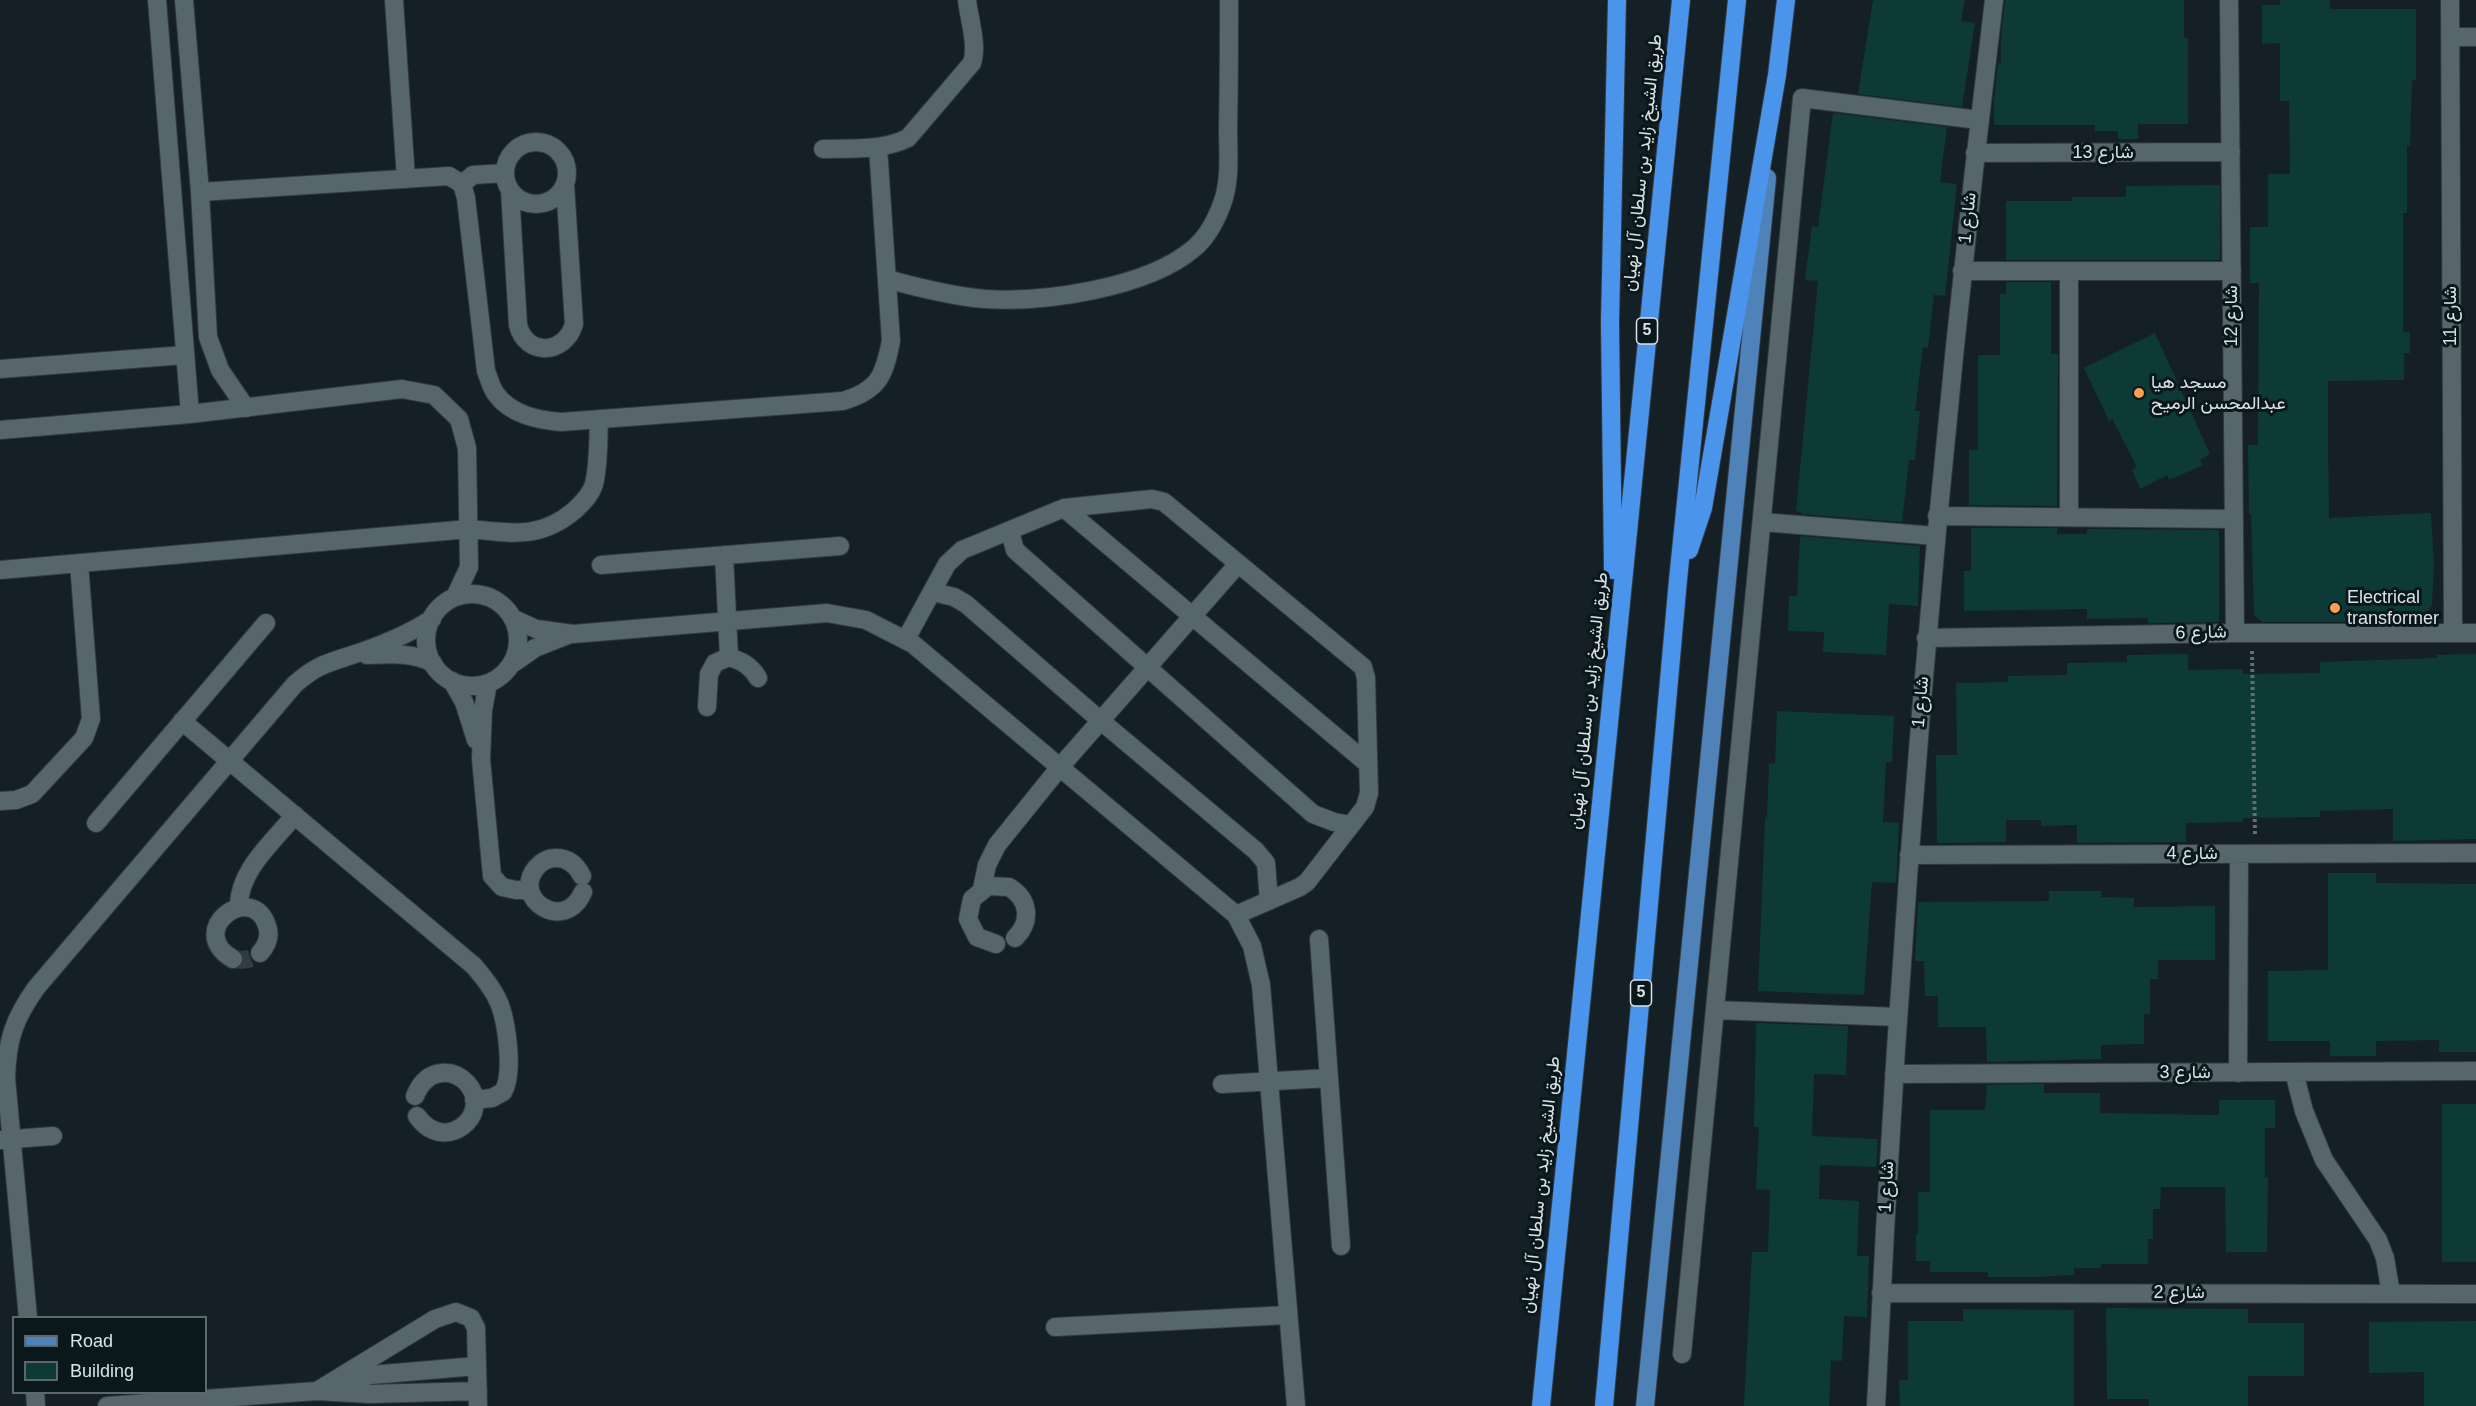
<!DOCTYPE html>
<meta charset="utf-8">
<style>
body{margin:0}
#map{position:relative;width:2476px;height:1406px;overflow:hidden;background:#142025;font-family:Arial,sans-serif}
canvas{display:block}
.legend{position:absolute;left:12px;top:1316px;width:195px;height:78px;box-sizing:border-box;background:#0a171b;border:2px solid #5d686c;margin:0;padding:8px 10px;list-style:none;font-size:18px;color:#dae2e5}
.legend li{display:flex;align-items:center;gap:12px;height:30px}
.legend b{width:30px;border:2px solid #5d686c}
</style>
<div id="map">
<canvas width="2476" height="1406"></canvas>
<ul class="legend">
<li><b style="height:8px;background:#4f82b8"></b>Road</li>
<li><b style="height:16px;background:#0d3a37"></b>Building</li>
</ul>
</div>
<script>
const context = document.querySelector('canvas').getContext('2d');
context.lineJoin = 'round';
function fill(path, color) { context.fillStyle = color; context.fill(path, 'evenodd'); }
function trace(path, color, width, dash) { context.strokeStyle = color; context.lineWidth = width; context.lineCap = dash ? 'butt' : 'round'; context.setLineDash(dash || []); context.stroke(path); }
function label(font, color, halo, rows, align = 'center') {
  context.font = font + ' Arial,Vazirmatn,sans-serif'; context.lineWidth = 6; context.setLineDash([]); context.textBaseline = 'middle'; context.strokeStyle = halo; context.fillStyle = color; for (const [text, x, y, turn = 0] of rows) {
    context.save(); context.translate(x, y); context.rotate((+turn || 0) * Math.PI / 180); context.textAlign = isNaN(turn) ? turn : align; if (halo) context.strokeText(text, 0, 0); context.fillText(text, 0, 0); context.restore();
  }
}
const building = new Path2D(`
 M1873 0H1965L1961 21 1975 23 1962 107 1858 94Z
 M2005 0H2184V38H2188V124H2138V139H2118V131H2095V125H1994V99L1998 63H2001V38Z
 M2280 0H2330V9H2416V80H2412L2410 146H2407V213H2403V332H2410V353H2404V380L2328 381V445L2329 518 2431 513 2434 564 2432 604 2421 622H2262L2254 615 2251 514H2249L2248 445H2258L2259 283H2250V227H2268V174H2290L2289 101H2280V43L2262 44V5H2280Z
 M1833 113 1947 127 1940 182 1957 184 1945 296 1934 295 1928 348 1923 347 1915 411H1920L1915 460H1909L1902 522 1801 514V512L1796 511 1818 281 1805 280 1812 226 1818 227Z
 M2220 185V260H2006V201H2072V197H2126V186Z
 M2006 282H2051V354H2058L2057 506 1969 505V450H1978V355H2000V294H2006Z
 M2155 333 2210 454 2200 460 2203 465 2169 480 2167 475 2140 489 2132 470 2137 467 2112 419 2109 421 2084 368Z
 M1971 528H2057V534H2087V529L2219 530V622L2148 623V618L2087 619V609L1964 611V571H1971Z
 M1800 536 1920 546 1918 606 1889 604 1886 655 1823 652 1824 632 1788 631 1789 596H1797Z
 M2188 654V670L2243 669V674L2320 673V662L2437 658V655L2476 654V839L2393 841V809L2320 811V817L2243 818V822L2186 823V842L2077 843V825L2041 826V820H2006V842L1937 843 1936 755H1957L1956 683 2008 682V676L2067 675V663L2127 662V655Z
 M1777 711 1894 716 1892 762H1886L1883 822 1899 823 1896 883 1872 882 1864 995 1758 991 1765 817H1767L1769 763 1775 764Z
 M2328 873H2376V883L2476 884V1052H2439V1040L2376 1041V1056H2330V1041H2268V971L2328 970Z
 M2049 891H2101V897L2134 898V907L2215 906V960H2158V979H2150V1014H2144V1044L2101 1045V1059L1987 1062 1986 1027H1938V996H1925L1924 961H1915L1918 902 2049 901Z
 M1756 1023 1848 1026 1846 1075 1814 1074 1812 1136 1878 1139 1876 1167 1820 1165 1819 1199 1859 1201 1857 1256H1869L1867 1317 1844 1316 1842 1361 1831 1360 1829 1406H1744L1752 1252H1768L1770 1190 1756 1189 1759 1127H1754Z
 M2044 1084V1093H2100V1113L2219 1115V1100H2275V1128H2265V1177H2268L2267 1252H2226L2225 1187H2161L2160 1209H2153V1239H2148V1264H2101V1268H2074V1275L2036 1277H1988V1272H1930V1261H1916V1234H1918V1192H1930V1110H1985L1987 1085Z
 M2442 1104H2476V1262H2442Z
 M2106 1308 2248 1309V1323H2304V1376H2248V1406H2149V1399H2107Z
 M1963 1309 2074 1310V1406H1900L1899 1380H1908V1321H1963Z
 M2476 1321V1406H2424V1372L2369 1373V1322Z`);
const minorTunnel = new Path2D(`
 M233 959C244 961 251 960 260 953`);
const path = new Path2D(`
 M2252 651 2255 836`);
const minor = new Path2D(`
 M157 0 190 414 402 389 434 395 459 419 467 448 469 567 455 597
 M184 0 200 192 208 337 220 370 246 408
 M394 0 406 179
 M2229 0 2235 633
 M2450 0 2453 633
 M2450 37H2476
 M505 173a31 31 0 1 1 62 0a31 31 0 1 1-62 0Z
 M823 149C852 148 882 151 908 138L972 63C978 45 969 19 967 0
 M1975 153 2231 152
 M462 184 473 175 505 173
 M510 191 518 325C526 357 565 355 574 324L565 184
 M200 192 449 176 462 184 466 198 486 371C489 378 491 388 496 394 511 415 538 420 561 422L843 401C879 390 884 376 891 341L878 147
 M1962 271H2232
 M2069 271V517
 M887 279C919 288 951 296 985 299 1043 303 1147 288 1193 249 1207 238 1216 220 1222 204 1231 180 1228 152 1228 127 1229 85 1229 42 1229 0
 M0 369 185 355
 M0 430 190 414
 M1064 508 1368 764
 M1937 516 2234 519
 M1762 522 1936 536
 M1010 532 1015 550 1313 814 1334 822 1351 825
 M724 555 729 657
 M601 565 840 546
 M0 570 469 529C511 533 540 540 575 510 582 503 591 495 594 484 599 464 598 440 599 419
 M933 592 954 597 966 604 1101 721 1256 851 1266 863 1269 901
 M426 640a46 46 0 1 1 92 0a46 46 0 1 1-92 0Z
 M514 619 536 629 573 634 827 613 866 620 913 644 1236 915 1252 946 1261 985 1296 1406
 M1926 638 2235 633H2476
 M906 639 947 564 962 550 1064 508 1152 499 1164 502 1363 667 1366 678 1369 793 1365 807 1307 882 1300 887 1236 915
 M367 655C389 654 413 652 433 663
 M512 664 535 648 568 635
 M452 681 464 702 476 740
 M488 683 483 710 481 759 492 876 502 887 516 890H530
 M707 707 709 674 715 663 729 657C742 661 751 666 758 678
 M182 721 474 966C484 978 494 990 500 1005 507 1025 514 1074 503 1092L492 1098 474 1100
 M0 801 16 800 32 794 84 738 91 719 79 563
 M96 823 266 623
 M1909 855 2476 853
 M582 876C577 866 569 858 556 858 548 858 541 862 536 868 511 899 565 934 583 892
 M982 889 987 865 997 845 1060 767 1238 564
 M239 907C238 871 273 842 295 815
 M1319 939 1341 1246
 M996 944 977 937 968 919 972 899 988 886 1009 887C1029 899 1032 921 1015 938
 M233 959C185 931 249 882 266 923 271 934 268 944 260 953
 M1715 1010 1898 1017
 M2294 1072 2304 1111 2324 1160 2378 1240 2385 1258 2391 1294
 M2238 1073 2239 854
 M1894 1074 2476 1071
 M1222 1084 1329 1078
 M415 1096C420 1084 428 1074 442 1073 451 1072 460 1076 467 1083 494 1114 445 1156 417 1116
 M0 1140 53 1136
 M1881 1293 2476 1294
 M28 1318 6 1078C7 1040 14 1019 36 988L295 684C317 665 325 664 352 655 380 646 407 635 432 619
 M1055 1327 1288 1315
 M1682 1354 1802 98 1979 120
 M342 1384 371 1375 477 1366
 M317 1391 435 1319 456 1312 471 1318 476 1328 478 1406
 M35 1392 36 1406
 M107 1406 317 1391 370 1394 478 1391
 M1876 1406C1898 936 1937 467 1994 0`);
const major = new Path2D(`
 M1645 1406 1767 178`);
const highway = new Path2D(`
 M1689 550 1703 508 1777 75 1786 0
 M1613 570 1610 322 1617 0
 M1541 1406 1681 0
 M1604 1406 1678 580 1737 0`);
const markers = [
 [2139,393,6,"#fc9d52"],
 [2335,608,6,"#fc9d52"]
];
const shields = [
 [1647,331,21],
 [1641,993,21]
];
const shieldNames = [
 ["5",1647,331],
 ["5",1641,993]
];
const streetNames = [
 ["شارع 13",2103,153],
 ["طريق الشيخ زايد بن سلطان آل نهيان",1643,163,-84],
 ["شارع 1",1968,218,-84],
 ["شارع 12",2232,316,-90],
 ["شارع 11",2451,316,-90],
 ["شارع 6",2201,633,-1],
 ["طريق الشيخ زايد بن سلطان آل نهيان",1589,701,-84],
 ["شارع 1",1921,702,-85],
 ["شارع 4",2192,854],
 ["شارع 3",2185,1073],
 ["طريق الشيخ زايد بن سلطان آل نهيان",1541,1185,-84],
 ["شارع 1",1887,1187,-87],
 ["شارع 2",2179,1293]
];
const poiNames = [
 ["مسجد هيا",2151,383],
 ["عبدالمحسن الرميح",2151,404],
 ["Electrical",2347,598],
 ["transformer",2347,619]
];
fill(building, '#0d3a37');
trace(minorTunnel, '#323d42', 18, [18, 9]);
trace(minor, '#323a3d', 20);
trace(major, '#323a3d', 20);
trace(highway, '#323a3d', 20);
trace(path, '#636d72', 4, [3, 3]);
trace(minor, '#57666b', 18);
trace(major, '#4f82b8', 18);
trace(highway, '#4a94eb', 18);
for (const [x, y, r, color] of markers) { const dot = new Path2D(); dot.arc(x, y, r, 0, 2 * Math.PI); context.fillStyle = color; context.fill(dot); trace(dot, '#0a171b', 2); }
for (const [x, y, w] of shields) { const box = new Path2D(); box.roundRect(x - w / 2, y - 13, w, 26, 4.5); context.fillStyle = '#0a171b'; context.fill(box); trace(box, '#dae2e5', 1.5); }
label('bold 16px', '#dae2e5', null, shieldNames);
label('18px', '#dae2e5', '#0a171b', streetNames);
label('18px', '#dae2e5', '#0a171b', poiNames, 'left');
</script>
